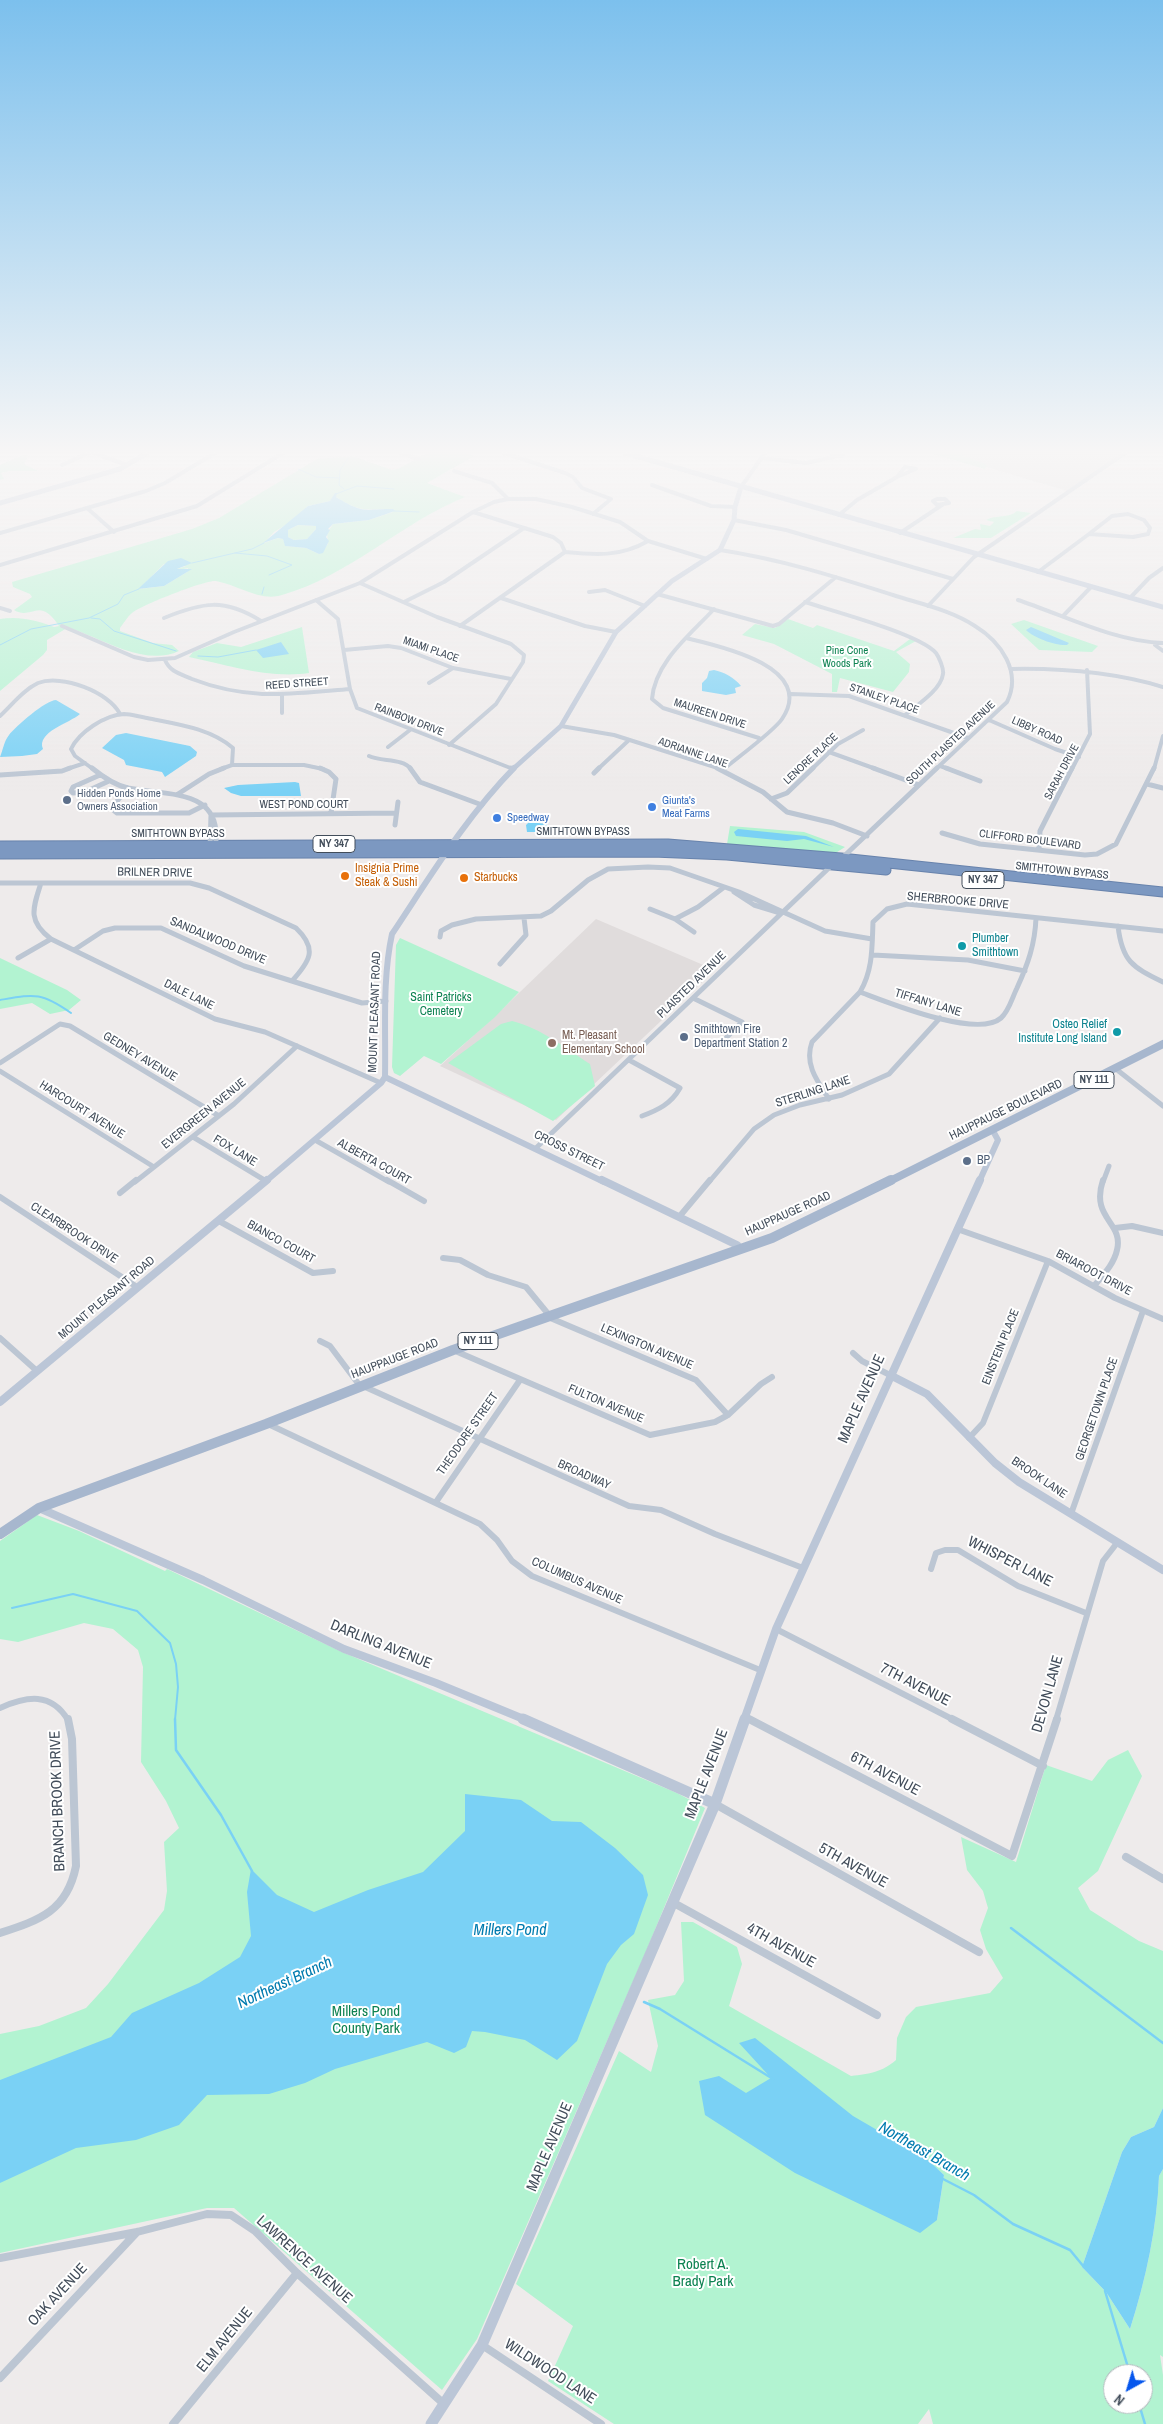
<!DOCTYPE html>
<style>
body{margin:0}
#map{position:relative;width:1163px;height:2424px;overflow:hidden;background:#eeebeb;font-family:"Archivo Narrow",sans-serif}
canvas{display:block}
.north{position:absolute;left:1103px;top:2364px;width:50px;height:50px;box-sizing:border-box;background:#fff;border:1px solid #b3b8bd;border-radius:50%;rotate:219deg;font-size:14px;font-weight:700;line-height:20px;text-align:center;color:#424d5a}
.north::after{content:'';display:block;margin:auto;width:18px;height:22px;background:#0657ed;clip-path:polygon(50% 0,100% 100%,50% 72%,0 100%)}
</style>
<div id="map">
<canvas width="1163" height="2424"></canvas>
<div class="north">N</div>
</div>
<script>
const context = document.querySelector('canvas').getContext('2d');
context.lineJoin = 'round';
function fill(path, color) { context.fillStyle = color; context.fill(path, 'evenodd'); }
function trace(path, color, width, dash) { context.strokeStyle = color; context.lineWidth = width; context.lineCap = dash ? 'butt' : 'round'; context.setLineDash(dash || []); context.stroke(path); }
function label(font, color, halo, rows, align = 'center') {
  context.font = font + ' "Archivo Narrow",sans-serif'; context.lineWidth = 4; context.setLineDash([]); context.textBaseline = 'middle'; context.strokeStyle = halo; context.fillStyle = color; for (const [text, x, y, turn = 0] of rows) {
    context.save(); context.translate(x, y); context.rotate((+turn || 0) * Math.PI / 180); context.textAlign = isNaN(turn) ? turn : align; if (halo) context.strokeText(text, 0, 0); context.fillText(text, 0, 0); context.restore();
  }
}
const education = new Path2D(`
 M958 453H1123L1067 491 952 457Z
 M596 919 715 970 556 1120 440 1066 496 1015Z`);
const green = new Path2D(`
 M427 453H467L474 456 427 483 465 497C401 523 349 576 282 595 260 602 238 585 216 581 207 579 139 606 132 613 127 617 124 623 120 628V631L153 643 172 645 179 651C152 664 118 648 93 637 84 634 76 629 67 628L47 640V650L43 655 0 691V619C19 616 36 620 54 627L59 626C39 595 32 621 14 610L32 597 30 594 13 587 12 582 192 529 219 518 317 459 352 456 392 470 398 469ZM335 496C358 513 367 509 393 509V512L369 520 333 524 327 533 328 544 319 554 306 548 286 546 283 539 278 538 264 543 274 532 294 520 308 506 330 501ZM164 564 186 566 177 569 179 570 188 568 187 572 164 586 139 589Z
 M930 453H964L962 455 987 465 985 469Z
 M23 455 28 456 24 464 38 471H9L1 473 4 479 0 480V465Z
 M1017 511 1031 513 991 538H953L975 529 981 530 980 524 990 526 994 522 986 520C996 514 1008 519 1017 511Z
 M298 525 316 526V529L307 539 294 540 288 537V530Z
 M788 619 813 628 817 625 894 651 910 639 916 641 896 652 910 664 909 672 893 692 840 678 837 692H832V674L774 644 742 635 755 624 775 628Z
 M1024 620 1098 646 1092 652 1039 650 1011 624Z
 M302 627 309 673C269 679 228 665 189 657L193 652 217 643 241 647Z
 M730 826 804 832 845 847 834 854 727 844Z
 M400 938 519 992 495 1017 441 1064 424 1056 400 1076 394 1073 392 1067 396 945Z
 M0 958 67 990 81 1000 69 1010 50 1014 32 1003 0 1009Z
 M512 1021C541 1028 565 1048 590 1064L595 1086 553 1121 448 1063 501 1024Z
 M37 1515 79 1531 165 1571 167 1569 342 1652 677 1793 705 1808 645 1954 477 2339 442 2390 234 2208H207L0 2253V2034L39 2026 86 2008 108 1984 164 1910 167 1891 164 1842 179 1828 166 1801 141 1762 143 1667 138 1650 113 1629 84 1623 18 1642 0 1639V1541Z
 M1128 1750 1142 1776 1098 1871 1078 1888 1090 1910 1139 1941 1163 1951V2108L1154 2127 1131 2137 1122 2152 1082 2267 1106 2292 1130 2329C1146 2279 1157 2228 1159 2176L1163 2169V2357L1160 2355 1163 2375V2424H933L929 2409 918 2424H614L548 2381 573 2326 516 2284 619 2051 651 2072 658 2046 648 2000 675 1995 684 1981 681 1922H693L737 1947 742 1964 729 2006 851 2076C870 2074 882 2072 896 2060L897 2038 906 2017 916 2007 990 1993 1003 1978 986 1949 980 1930 988 1908 983 1891 967 1870 961 1837 1016 1862 1046 1765 1092 1781 1108 1760ZM875 2135 926 2159 944 2175 937 2220ZM1113 2374H1143V2404H1113Z`);
const water = new Path2D(`
 M335 493H337L336 497C364 514 363 509 393 509L395 511 369 520 333 524 328 529 330 530 326 537 329 541 323 553 319 554 306 548 285 546 283 539 278 538 263 543 308 506 330 501ZM298 525 316 526V529L307 539 294 540 288 537V530Z
 M181 558 192 563 177 569H192L164 586 138 589 168 561Z
 M1031 627 1069 643 1067 645C1056 646 1034 638 1026 630Z
 M281 642 289 654 263 658 256 650Z
 M714 670C724 672 735 678 741 686L735 688 736 693 726 695 702 691V683L707 678 709 671Z
 M56 700 80 714C70 723 36 732 43 749L37 754 22 756 0 757C3 750 4 741 9 735 16 726 46 700 56 700Z
 M126 733 190 746 197 752 196 756 165 777 162 772 126 765 124 760 102 748 116 735Z
 M295 782 299 783 301 796H241L231 793 224 788 238 785Z
 M529 822 547 824 548 832H527L526 825Z
 M738 829 806 836 834 847 804 839 787 841 736 836 734 832Z
 M465 1794 521 1800 552 1821 581 1822 615 1848 643 1875 648 1895 634 1934 621 1945 607 1964 577 2041 557 2060 525 2040 485 2032 472 2031 466 2047 454 2053 427 2042 335 2069 305 2083 269 2094 207 2095 179 2125 136 2140 76 2148 0 2183V2080L111 2037 132 2013 199 1983 240 1957 251 1936 247 1892 251 1869 277 1895 314 1912 368 1890 423 1872 465 1831Z
 M755 2038 853 2116 927 2159 944 2175 937 2220 920 2233 795 2173 705 2115 699 2081 719 2076 746 2093 771 2078 739 2043Z
 M1163 2108V2169L1159 2176C1157 2228 1146 2279 1130 2329L1106 2292 1082 2267 1122 2152 1131 2137 1154 2127Z`);
const streamFar2 = new Path2D(`
 M298 469 316 477 340 478
 M344 489 339 485 340 470 349 457
 M336 494 357 486 394 489
 M394 511 419 512
 M235 553 267 556 292 565 269 575
 M192 563 252 549 264 543
 M262 594 264 587
 M91 618 100 619 114 631 176 651
 M0 645 31 629 89 618 118 604 124 595 139 589
 M198 656 218 657 256 650`);
const streamFar1 = new Path2D(`
 M0 1000C35 994 41 992 71 1013
 M12 1608 73 1594 137 1611 170 1643 176 1664 178 1687 175 1720`);
const stream = new Path2D(`
 M175 1719 176 1750 221 1815 252 1871
 M1011 1928 1163 2043
 M644 2002 660 2009 773 2079
 M943 2179 974 2195 1013 2224 1070 2250 1084 2267
 M1105 2291 1130 2374
 M1139 2404 1145 2424`);
const streetFar3 = new Path2D(`
 M94 453 127 465
 M401 453 419 459
 M504 453 565 473 573 477 582 488 611 499 593 514
 M831 453 832 456H843V453
 M762 458 806 463 833 457
 M62 465 89 453
 M905 467 916 469 897 477Z
 M454 471 492 483 508 499
 M652 485 711 506 735 507
 M741 487 765 453
 M937 499H945L949 503 937 505 933 501Z
 M87 508 114 532
 M1128 514 1144 520 1150 528 1148 534 1133 537 1089 534 1112 516Z
 M839 515 857 500 897 477
 M734 520 786 530 953 579
 M0 533 146 491 165 483 215 453
 M900 533 942 505
 M720 550C780 559 836 577 893 595 921 604 951 610 975 626 1001 642 1022 672 1007 702L936 769
 M565 552C595 555 621 557 648 541
 M0 565 197 506 283 453
 M1038 572 1089 534
 M360 583 437 617 511 644 524 655 523 662 496 704 449 745
 M589 592 605 590 645 606
 M657 594 773 626 779 624 836 577
 M501 598 585 626 616 632
 M1130 598 1149 578 1163 568
 M316 600 338 619 350 689 357 708 513 769
 M1018 600C1063 615 1116 642 1163 643
 M404 602 444 582 524 528
 M805 602C832 611 920 634 936 653 939 657 944 669 943 674 941 690 917 705 905 715
 M928 606 974 557 1125 453
 M0 608 10 611
 M714 609C690 635 655 662 652 699L663 708 759 738
 M1064 615 1091 587
 M164 618C203 602 224 598 261 621
 M62 626 134 657 148 660 175 658 234 632 360 583 473 512 494 502 508 499H536L572 507 620 522 648 541 707 559
 M460 626 565 552 561 543 553 537 473 512
 M686 638C720 646 817 667 782 719 773 732 738 757 724 769
 M1155 645 1163 651
 M344 650 388 646 401 648 453 668 511 679
 M165 660C170 672 181 674 192 679 249 701 291 694 350 689
 M1011 669C1063 668 1113 672 1163 687
 M429 683 453 668
 M791 694 849 696 968 738
 M282 695V713
 M0 716C12 705 23 690 38 683 62 674 109 692 120 714
 M989 720 1055 749 1079 757
 M561 726 614 735 721 769
 M388 747 410 730
 M829 752 876 769
 M369 756C381 762 403 758 411 769
 M232 765H304L323 769
 M940 766 949 769
 M67 769 85 763
 M93 769 75 756 71 749C79 732 105 715 124 714 131 714 140 717 147 718 176 724 210 728 233 748L232 765
 M221 769 232 765
 M598 769 629 740
 M812 769 838 744 863 730
 M1072 769 1090 734 1087 670
 M1154 769 1163 736`);
const streetFar2 = new Path2D(`
 M92 768C103 777 114 785 128 788 169 796 225 788 215 849
 M320 768 329 772 336 779 331 813
 M410 768 420 782 482 805
 M511 768 513 769
 M717 768 763 792 787 812 833 823 867 836
 M873 768 919 785
 M946 768 980 781
 M723 770 725 768
 M594 773 599 768
 M0 775 62 771 70 768
 M100 775 73 787 71 791 73 793 85 792 109 781
 M1147 784 1163 788
 M128 788 113 806 112 809 117 813H189L205 805
 M178 794 209 774 224 768
 M771 799 787 793 813 768
 M211 815 396 813
 M395 825 398 802
 M942 833 980 844 1085 855 1097 854 1116 844 1154 768
 M210 848 211 815
 M1039 850 1040 831 1072 768
 M841 859 937 768
 M0 883H190L209 888 296 928C318 949 310 961 292 981
 M41 883C33 908 27 921 51 939L215 1019 265 1032 381 1083
 M734 892 754 905 777 912
 M650 909 675 919 694 932
 M675 919 698 907 723 888
 M1118 926C1122 961 1132 967 1163 982
 M440 937 441 931 452 925 476 919 541 916 551 911 588 880 608 869 648 867 670 868 739 892 825 931 872 939
 M74 950 103 931 115 928H161L244 966 362 1003 386 1001
 M873 955 968 960 1025 971
 M18 958 51 939
 M500 964 526 935 524 918
 M860 992C887 1002 977 1039 1001 1018 1009 1011 1012 998 1017 988 1028 964 1035 944 1036 918
 M693 998 742 1022 720 1044
 M629 1060 680 1088C671 1104 658 1110 642 1116
 M0 1063 60 1024 70 1026 219 1116
 M1116 1069 1163 1106
 M0 1071 154 1167
 M829 1099C817 1081 804 1064 812 1042L860 992C873 970 872 947 873 922L887 909 907 904 1163 931
 M193 1137 266 1181
 M315 1140 389 1182
 M536 1148 832 865
 M135 1182 234 1104 297 1046
 M709 1182 754 1129 774 1115 800 1105 842 1095 889 1074 940 1018
 M1103 1182 1109 1166`);
const streetFar1 = new Path2D(`
 M387 1180 424 1201
 M120 1193 136 1180
 M0 1197 137 1287
 M679 1217 710 1180
 M219 1221 313 1273 333 1271
 M1115 1228 1132 1226 1163 1233
 M957 1229 1048 1261 1115 1298 1163 1319
 M443 1258 460 1260 488 1275 526 1287 549 1315
 M1094 1286C1103 1275 1114 1264 1117 1250 1124 1222 1090 1219 1103 1180
 M548 1317 696 1380 728 1415
 M0 1338 37 1371
 M320 1341 330 1346 360 1386
 M453 1350 650 1435 715 1422 728 1415 761 1384 772 1377
 M853 1353 862 1361 890 1375
 M363 1386 629 1506 661 1510 715 1534 803 1568
 M268 1424 480 1524 497 1540 512 1561 532 1576 760 1670
 M969 1438 983 1423 1048 1261
 M436 1502 520 1380
 M1071 1514 1143 1311
 M931 1569 936 1553 945 1550H958L1018 1586 1086 1613
 M776 1629 954 1720
 M0 1708C27 1696 51 1692 68 1720
 M745 1717 752 1720
 M1056 1720 1103 1561 1117 1543`);
const street = new Path2D(`
 M749 1719 1012 1856 1057 1719
 M952 1719 1043 1766
 M715 1804 979 1952
 M1126 1857 1163 1879
 M672 1902 877 2015
 M0 1933C40 1920 67 1911 76 1866L72 1739 68 1719
 M0 2258 137 2232 207 2214 231 2215 255 2231 297 2273 444 2404
 M482 2345 601 2424
 M0 2378 137 2232
 M173 2424 297 2273`);
const secondaryFar3 = new Path2D(`
 M625 453 1163 607
 M0 503 120 469 147 453
 M513 769 561 726 616 632 672 581 720 550 734 520 735 507 741 487`);
const secondaryFar2 = new Path2D(`
 M385 1077 604 1182
 M265 1182 381 1083 385 1077C386 1030 382 980 392 934 430 877 466 817 514 768
 M979 1182 998 1140 993 1131`);
const secondaryFar1 = new Path2D(`
 M602 1180 737 1245 740 1249
 M890 1375 927 1394 995 1463 1019 1482 1163 1570
 M0 1402 267 1180
 M39 1508 203 1580 344 1649 436 1683 526 1720
 M744 1720 776 1629 980 1180`);
const secondary = new Path2D(`
 M523 1719 715 1804
 M431 2424 482 2345 715 1804 745 1719`);
const primaryFar1 = new Path2D(`
 M888 1182 1163 1044`);
const primary = new Path2D(`
 M0 1534 39 1508 266 1424 453 1350 772 1238 891 1180`);
const highway = new Path2D(`
 M0 846 668 844 841 858 1163 892
 M0 854 653 852 727 855 886 870`);
const markers = [
 [67,800,5,"#5c6f8a"],
 [652,807,5,"#3f7fe0"],
 [497,818,5,"#3f7fe0"],
 [345,876,5,"#e8710a"],
 [464,878,5,"#e8710a"],
 [962,946,5,"#0f9aa8"],
 [1117,1032,5,"#0f9aa8"],
 [684,1037,5,"#5c6f8a"],
 [552,1043,5,"#8d6e63"],
 [967,1161,5,"#5c6f8a"]
];
const farStreetnames = [
 ["MIAMI PLACE",431,650,19],
 ["REED STREET",297,684,-4],
 ["STANLEY PLACE",884,699,19],
 ["MAUREEN DRIVE",710,714,18],
 ["RAINBOW DRIVE",409,720,21],
 ["LIBBY ROAD",1037,731,24],
 ["SOUTH PLAISTED AVENUE",951,743,-43],
 ["ADRIANNE LANE",693,753,19],
 ["LENORE PLACE",811,759,-43],
 ["SARAH DRIVE",1062,772,-62],
 ["WEST POND COURT",304,805],
 ["SMITHTOWN BYPASS",583,832],
 ["SMITHTOWN BYPASS",178,834],
 ["CLIFFORD BOULEVARD",1030,840,7],
 ["SMITHTOWN BYPASS",1062,871,6]
];
const farParknames = [
 ["Pine Cone",847,651],
 ["Woods Park",847,664]
];
const farServicenames = [
 ["Hidden Ponds Home",77,794],
 ["Owners Association",77,807]
];
const farShopnames = [
 ["Giunta's",662,801],
 ["Meat Farms",662,814],
 ["Speedway",507,818]
];
const shields = [
 [334,844,42],
 [983,880,42],
 [1094,1080,40],
 [478,1341,40]
];
const shieldNames = [
 ["NY 347",334,844],
 ["NY 347",983,880],
 ["NY 111",1094,1080],
 ["NY 111",478,1341]
];
const foodNames = [
 ["Insignia Prime",355,869],
 ["Steak & Sushi",355,883],
 ["Starbucks",474,878]
];
const streetNames = [
 ["BRILNER DRIVE",155,873,1],
 ["SHERBROOKE DRIVE",958,901,5],
 ["SANDALWOOD DRIVE",218,941,23],
 ["PLAISTED AVENUE",692,985,-44],
 ["DALE LANE",189,995,26],
 ["TIFFANY LANE",928,1003,17],
 ["MOUNT PLEASANT ROAD",375,1012,-88],
 ["GEDNEY AVENUE",140,1057,31],
 ["STERLING LANE",813,1092,-18],
 ["HARCOURT AVENUE",82,1110,32],
 ["HAUPPAUGE BOULEVARD",1006,1110,-26],
 ["EVERGREEN AVENUE",204,1114,-39],
 ["FOX LANE",235,1151,31],
 ["CROSS STREET",569,1151,26],
 ["ALBERTA COURT",374,1162,29],
 ["HAUPPAUGE ROAD",788,1214,-24],
 ["CLEARBROOK DRIVE",74,1233,33],
 ["BIANCO COURT",281,1242,29],
 ["BRIAROOT DRIVE",1094,1273,28],
 ["MOUNT PLEASANT ROAD",107,1298,-40],
 ["LEXINGTON AVENUE",647,1347,23],
 ["EINSTEIN PLACE",1001,1347,-68],
 ["HAUPPAUGE ROAD",395,1359,-21],
 ["FULTON AVENUE",606,1404,23],
 ["GEORGETOWN PLACE",1097,1409,-71],
 ["THEODORE STREET",468,1434,-55],
 ["BROADWAY",584,1475,24],
 ["BROOK LANE",1039,1478,34],
 ["COLUMBUS AVENUE",577,1581,24]
];
const cultureNames = [
 ["Plumber",972,939],
 ["Smithtown",972,953],
 ["Osteo Relief",1107,1025,"right"],
 ["Institute Long Island",1107,1039,"right"]
];
const parkNames = [
 ["Saint Patricks",441,998],
 ["Cemetery",441,1012]
];
const serviceNames = [
 ["Smithtown Fire",694,1030],
 ["Department Station 2",694,1044],
 ["BP",977,1161]
];
const educationNames = [
 ["Mt. Pleasant",562,1036],
 ["Elementary School",562,1050]
];
const nearStreetnames = [
 ["MAPLE AVENUE",862,1399,-66],
 ["WHISPER LANE",1010,1562,27],
 ["DARLING AVENUE",381,1645,22],
 ["7TH AVENUE",915,1685,27],
 ["DEVON LANE",1048,1694,-74],
 ["MAPLE AVENUE",707,1774,-69],
 ["6TH AVENUE",885,1774,28],
 ["BRANCH BROOK DRIVE",58,1801,-92],
 ["5TH AVENUE",853,1866,29],
 ["4TH AVENUE",781,1946,29],
 ["MAPLE AVENUE",550,2147,-67],
 ["LAWRENCE AVENUE",304,2260,42],
 ["OAK AVENUE",58,2295,-47],
 ["ELM AVENUE",225,2340,-51],
 ["WILDWOOD LANE",550,2372,33]
];
const nearParknames = [
 ["Millers Pond",366,2012],
 ["County Park",366,2029],
 ["Robert A.",703,2265],
 ["Brady Park",703,2282]
];
const nearWaternames = [
 ["Millers Pond",510,1931],
 ["Northeast Branch",285,1983,-25],
 ["Northeast Branch",924,2152,30]
];
fill(education, '#e0dcdc');
fill(green, '#b2f3d1');
fill(water, '#7ad1f5');
trace(streamFar2, '#7ad1f5', 1);
trace(streamFar1, '#7ad1f5', 2);
trace(stream, '#7ad1f5', 2.5);
trace(highway, '#6883ac', 11);
trace(streetFar3, '#bcc6d3', 4);
trace(streetFar2, '#bcc6d3', 5);
trace(streetFar1, '#bcc6d3', 6);
trace(street, '#bcc6d3', 8);
trace(secondaryFar3, '#bbc6d7', 5);
trace(secondaryFar2, '#bbc6d7', 6);
trace(secondaryFar1, '#bbc6d7', 8);
trace(secondary, '#bbc6d7', 11);
trace(primaryFar1, '#a7b7ce', 8);
trace(primary, '#a7b7ce', 10);
trace(highway, '#7c98c1', 9);
const sky = context.createLinearGradient(0, 0, 0, 793);
sky.addColorStop(0, '#7cc0ed');
sky.addColorStop(0.57, '#f7f6f6');
sky.addColorStop(1, '#f7f6f600');
context.fillStyle = sky;
context.fillRect(0, 0, 1163, 793);
for (const [x, y, r, color] of markers) { const dot = new Path2D(); dot.arc(x, y, r, 0, 2 * Math.PI); context.fillStyle = color; context.fill(dot); trace(dot, '#fff', 2); }
label('11px', '#424d5a', '#fff', farStreetnames);
label('11px', '#0d8251', '#fff', farParknames);
label('11px', '#4e5e75', '#fff', farServicenames, 'left');
label('11px', '#366cbe', '#fff', farShopnames, 'left');
for (const [x, y, w] of shields) { const box = new Path2D(); box.roundRect(x - w / 2, y - 8.5, w, 17, 4); context.fillStyle = '#fff'; context.fill(box); trace(box, '#424d5a', 1); }
label('bold 11px', '#424d5a', null, shieldNames);
label('12px', '#c56008', '#fff', foodNames, 'left');
label('12px', '#424d5a', '#fff', streetNames);
label('12px', '#0d838f', '#fff', cultureNames, 'left');
label('12px', '#0d8251', '#fff', parkNames);
label('12px', '#4e5e75', '#fff', serviceNames, 'left');
label('12px', '#785e54', '#fff', educationNames, 'left');
label('15px', '#424d5a', '#fff', nearStreetnames);
label('15px', '#0d8251', '#fff', nearParknames);
label('italic 16px', '#007baf', '#fff', nearWaternames);
</script>
